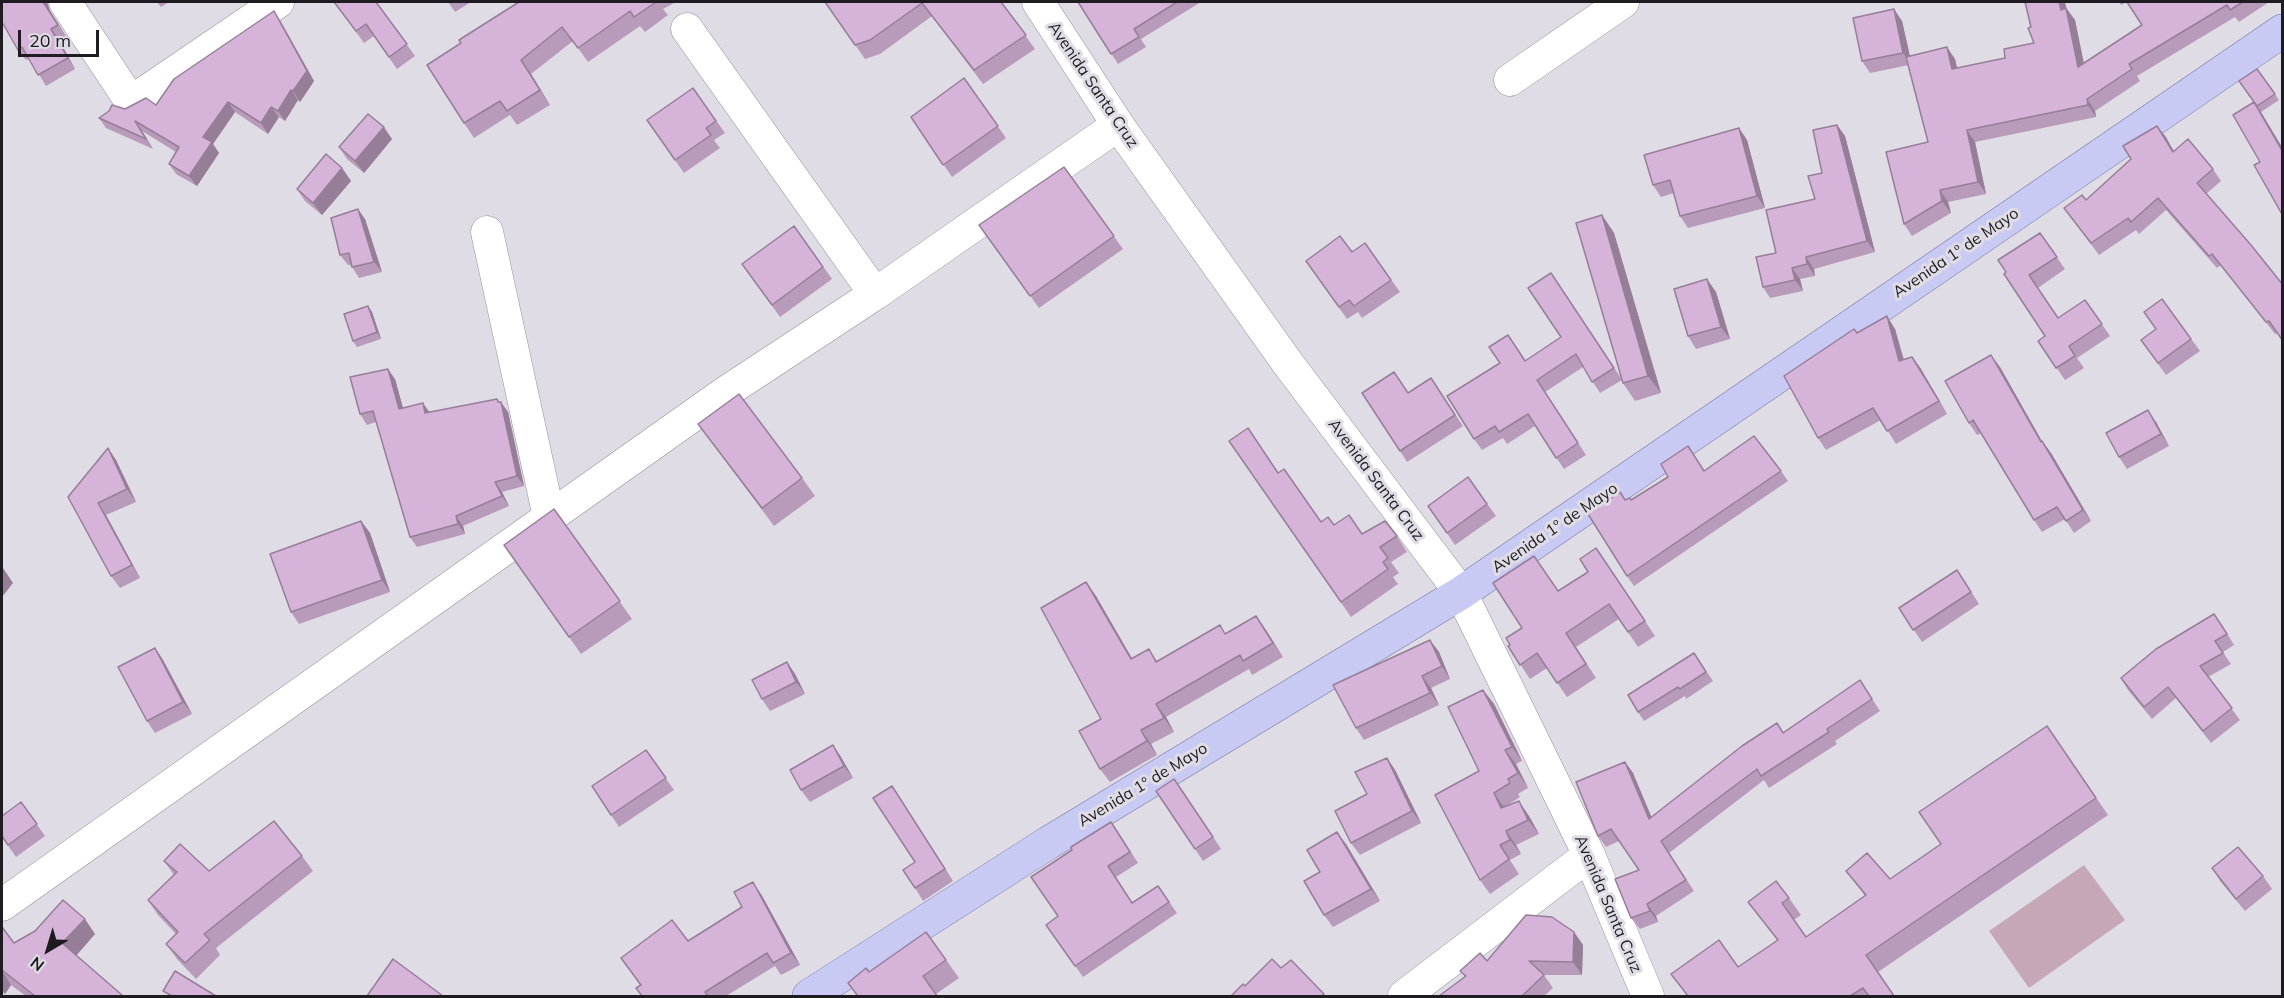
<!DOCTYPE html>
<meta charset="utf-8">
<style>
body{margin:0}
#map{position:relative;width:2284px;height:998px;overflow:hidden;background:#e0dce5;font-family:Mulish,sans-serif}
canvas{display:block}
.frame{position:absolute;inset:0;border:3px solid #1e1c20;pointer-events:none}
.north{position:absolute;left:18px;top:920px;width:60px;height:60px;-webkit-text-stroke:4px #e0dce5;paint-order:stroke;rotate:218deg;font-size:16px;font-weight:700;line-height:24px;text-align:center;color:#1e1c20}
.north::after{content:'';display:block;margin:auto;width:21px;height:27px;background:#1e1c20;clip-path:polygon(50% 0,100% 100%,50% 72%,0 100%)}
.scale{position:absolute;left:18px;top:30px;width:81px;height:27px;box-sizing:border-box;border:3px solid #1e1c20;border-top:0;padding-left:8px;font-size:18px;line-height:21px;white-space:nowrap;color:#1e1c20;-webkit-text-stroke:4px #e0dce5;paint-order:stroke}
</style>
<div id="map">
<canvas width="2284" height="998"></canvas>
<div class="frame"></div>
<div class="north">N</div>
<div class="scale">20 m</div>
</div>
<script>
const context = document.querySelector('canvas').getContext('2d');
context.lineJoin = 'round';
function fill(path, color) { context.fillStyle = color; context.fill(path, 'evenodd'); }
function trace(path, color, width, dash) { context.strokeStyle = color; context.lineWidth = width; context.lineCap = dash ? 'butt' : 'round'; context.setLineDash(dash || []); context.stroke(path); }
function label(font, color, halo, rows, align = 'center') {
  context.font = font + ' Mulish,sans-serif'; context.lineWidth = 6; context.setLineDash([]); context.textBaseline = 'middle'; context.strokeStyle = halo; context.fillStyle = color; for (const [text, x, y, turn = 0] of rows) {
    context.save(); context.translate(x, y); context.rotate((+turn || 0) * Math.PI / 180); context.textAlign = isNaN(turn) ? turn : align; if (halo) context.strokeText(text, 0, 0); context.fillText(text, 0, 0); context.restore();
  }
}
const green = new Path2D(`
 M2084 865 2125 920 2029 988 1989 931Z`);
const minor = new Path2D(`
 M65 2 131 102 278 2
 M1038 2 1118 125 1289 365 1461 593 1589 855 1648 996
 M687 29 875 294
 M1510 80 1623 2
 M487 232 549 517
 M2 905 726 392 875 294 1118 125
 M1404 996 1589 855`);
const major = new Path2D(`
 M809 996 1048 843 1461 593 2282 31`);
const wall = new Path2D(`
 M2 2H47L50 11 66 36 59 40 75 69 46 86 29 58 26 60 18 50Z
 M157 2H169L161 7Z
 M334 2H376L415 56 397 69 374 36 364 43Z
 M448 2H471L455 12Z
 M519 2H676L663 9 668 15 645 32 640 26 588 62 573 41 531 74 550 105 517 125 510 115 474 138 464 123 461 43Z
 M825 2H1001L1035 49 983 84 932 16 880 54 865 59Z
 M1078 2H1201L1141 39 1146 47 1118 64Z
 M2025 2H2065L2066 8 2075 20 2084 64 2142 25 2128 2 2121 5 2119 2H2269L2239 22 2235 17 2137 76 2140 81 2095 111 2096 117 1975 142 1986 194 1948 202 1951 213 1912 236 1904 224 1928 142 1909 65 1870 73 1862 61 1902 21 1910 57 1955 59 1957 68 2005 58 2034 43Z
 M274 11 281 22 314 81 300 102 298 100 285 121 279 117 268 134 235 112 213 144 219 153 197 186 176 174 169 164 176 152 142 131 153 149 106 128 99 118 125 109 156 105Z
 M2257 69 2279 100 2261 112 2283 149V216L2260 162 2253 103Z
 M964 78 1006 138 952 177 911 117Z
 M693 88 725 133 714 140 720 148 684 173 647 120Z
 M1837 125 1845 136 1875 252 1814 269 1815 276 1800 279 1803 291 1770 298 1763 287 1776 253 1815 199Z
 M2157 126 2174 151 2213 169 2221 181 2206 194 2277 333 2275 334 2221 265 2217 268 2166 210 2139 234 2136 230 2099 255 2064 208 2086 200 2131 159Z
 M1739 128 1747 140 1765 208 1688 228 1680 216 1674 193 1661 197 1653 185Z
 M392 139 364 173 347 159 339 147Z
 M1064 167 1123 249 1039 308 979 225Z
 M342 168 351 181 322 215 305 201 297 189Z
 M1602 215 1614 233 1661 393 1635 401 1623 383 1622 380 1600 393 1583 367 1545 392 1586 455 1564 469 1535 426 1507 444 1503 438 1482 450 1474 439 1500 363 1516 346 1526 361 1561 337 1551 273 1621 378Z
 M365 219 382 272 359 278 352 267V265H348L340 255Z
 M794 226 832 279 780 317 742 264Z
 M2040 233 2065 269 2038 288 2058 318 2085 300 2110 336 2077 358 2084 368 2065 380 2038 341 2045 336 2006 272Z
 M1365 243 1400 292 1362 318 1358 312 1347 319 1306 261 1352 252Z
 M1716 292 1730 339 1696 349 1688 336Z
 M2162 299 2200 351 2166 375 2141 340 2156 329 2144 312Z
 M368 306 372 312 381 339 357 347 353 341Z
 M1895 329 1904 359 1912 357 1921 369 1947 414 1896 444 1881 420 1826 450 1818 438 1857 333Z
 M2000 367 2042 441 2051 453 2091 521 2074 533 2065 519 2042 532 2034 520 1981 433 1977 435 1969 423Z
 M1431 378 1463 426 1407 462 1400 451 1409 393Z
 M395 379 403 408 429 412 497 399 508 412 524 486 502 492 509 506 463 526 465 534 417 547 410 537 376 422 367 425 360 414Z
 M2156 422 2169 446 2127 469 2119 457Z
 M698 424 802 478 815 496 774 526Z
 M1229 441 1279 473 1321 522 1362 534 1397 536 1407 552 1391 562 1399 573 1393 577 1398 584 1351 617Z
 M108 448 116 460 136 502 106 515 140 578 120 588 111 576 68 497Z
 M1705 470 1781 471 1788 481 1634 586 1627 576 1620 492 1626 500H1631Z
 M1468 477 1496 516 1455 545 1428 506Z
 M554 509 632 619 581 654 504 545Z
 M361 521 370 533 390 592 299 624 291 612Z
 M1596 548 1655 636 1638 647 1619 619 1576 647 1596 678 1567 697 1547 668 1530 679 1508 646 1510 645 1522 628 1558 591 1588 572Z
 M1086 582 1096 596 1132 658 1149 649 1157 661 1226 634 1256 616 1283 657 1252 675 1249 669 1166 717 1174 732 1151 744 1157 755 1110 782 1100 769 1101 719Z
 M1965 582 1979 604 1922 642 1899 608Z
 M2222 625 2234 645 2223 652 2231 664 2208 677 2240 720 2211 743 2176 698 2152 719 2128 690 2121 678Z
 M1430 640 1439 652 1450 679 1431 688 1439 705 1364 740 1356 728Z
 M155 648 163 660 192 714 155 733 147 721Z
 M1694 653 1713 681 1686 699 1685 696 1644 721 1638 712Z
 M787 662 795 674 805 694 770 711 762 699Z
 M1860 680 1880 711 1835 741 1837 744 1769 788 1764 780 1669 853 1694 891 1656 916 1658 922 1640 929 1631 918 1639 870 1619 841 1606 847 1598 836 1625 762 1633 773 1651 817 1783 732Z
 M1483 690 1494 704 1522 761 1516 764 1528 788 1518 794 1520 797 1506 806 1529 816 1539 834 1516 845 1521 854 1510 860 1519 874 1490 894 1480 880 1479 771Z
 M2047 726 2108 815 1878 972 1895 996H1687L1738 967 1777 940 1748 902 1789 898 1801 915 1794 920 1806 937 1865 896 1846 871 1890 879 1941 844Z
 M833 745 841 757 853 778 810 802 801 790Z
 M646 750 674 790 619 827 592 786Z
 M1387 758 1395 770 1421 823 1360 855 1351 843 1367 794Z
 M892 786 953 881 923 901 915 888V862Z
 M1183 791 1221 849 1203 861 1195 849Z
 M21 802 45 836 16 857 2 837V816Z
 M1119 833 1138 863 1116 877 1132 903 1158 886 1177 913 1083 977 1046 925 1058 916Z
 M1346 844 1380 901 1333 927 1324 915 1320 872Z
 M302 856 313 871 216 948 220 955 196 979 177 959 166 944 176 934 158 915 148 900 174 875 164 861 209 871Z
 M2212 868 2263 876 2272 889 2245 911 2220 881Z
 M761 894 800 965 781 975 775 966 726 996H642L640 985 621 958 688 941Z
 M2 927 14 943 95 934 76 956 123 996H26L11 985 5 994 2 991Z
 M926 932 959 978 936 994 937 996H857L848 983 869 972Z
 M1574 932 1583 945 1582 975H1544L1553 988 1544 996H1439L1465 977 1460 971 1487 961Z`);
const shadedWall = new Path2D(`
 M43 2H47L50 11 66 36Z
 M2059 2H2065L2069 22 2061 10Z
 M2066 8 2075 20 2087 79 2078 67Z
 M1894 9 1902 21 1912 65 1903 53Z
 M274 11 281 22 314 81 300 102 293 91Z
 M51 29 59 40 75 69 68 58Z
 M1947 47 1955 59 1960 80 1952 69Z
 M521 60 531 74 550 105 540 90Z
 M291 90 298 100 285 121 278 111Z
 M2087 99 2095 111 2096 117 2088 105Z
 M228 102 235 112 213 144 219 153 197 186 189 176 203 137Z
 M2254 102 2262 114 2283 149V152Z
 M271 107 279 117 268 134 261 123Z
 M135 121 142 131 153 149 146 139Z
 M1837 125 1845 136 1875 252 1867 241Z
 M2157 126 2166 137 2181 164 2173 152Z
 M384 127 392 139 364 173 355 161Z
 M1739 128 1747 140 1765 208 1757 196Z
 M1967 130 1975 142 1986 194 1978 182Z
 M342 168 351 181 322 215 313 203Z
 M1940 190 1948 202 1951 213 1942 201Z
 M358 209 365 219 382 272 374 262Z
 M1602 215 1614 233 1661 393 1648 376Z
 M1806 257 1814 269 1815 276 1807 264Z
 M1792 268 1800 279 1803 291 1795 280Z
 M1707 279 1716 292 1730 339 1721 327Z
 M368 306 372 312 381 339 377 332Z
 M1887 316 1895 329 1907 373 1899 361Z
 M1991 355 2000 367 2049 454 2041 442Z
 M1912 357 1921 369 1947 414 1939 401Z
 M388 369 395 379 406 419 399 409Z
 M497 399 501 405V402L508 412 524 486 517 476Z
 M423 403 430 413H425Z
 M2148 410 2156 422 2169 446 2161 434Z
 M2042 441 2051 453 2091 521 2083 510Z
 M108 448 116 460 136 502 127 489Z
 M495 482 502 492 509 506 502 496Z
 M98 503 106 515 140 578 132 565Z
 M456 516 463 526 465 534 458 524Z
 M361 521 370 533 390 592 382 580Z
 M3 568 13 583 2 597V570Z
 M1086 582 1096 596 1140 673 1131 659Z
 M1256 616 1266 630 1283 657 1273 643Z
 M1430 640 1439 652 1450 679 1442 666Z
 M155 648 163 660 192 714 183 702Z
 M787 662 795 674 805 694 796 682Z
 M1422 676 1431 688 1439 705 1430 693Z
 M1483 690 1494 704 1522 761 1512 747Z
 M1156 704 1166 717 1174 732 1164 718Z
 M1141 730 1151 744 1157 755 1147 741Z
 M833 745 841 757 853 778 844 766Z
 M1505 750 1516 764 1528 788 1518 773Z
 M1387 758 1395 770 1421 823 1412 811Z
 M1625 762 1633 773 1657 830 1649 819Z
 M892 786 900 798 953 881 945 869Z
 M1494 793 1504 807 1501 808Z
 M1519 801 1529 816 1539 834 1528 820Z
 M1506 831 1516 845 1521 854 1510 840Z
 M1337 832 1346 844 1380 901 1371 889Z
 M753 882 761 894 800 965 791 953Z
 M1647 904 1656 916 1658 922 1650 911Z
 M85 919 95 934 73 959 62 943Z
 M1574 932 1583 945 1582 975 1573 962Z
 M2 971 11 985 5 994 2 989Z`);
const building = new Path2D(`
 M2 2H43L58 25 51 29 68 58 38 75 22 47 18 50 2 22Z
 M334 2H376L407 44 389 57 366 24 356 31Z
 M519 2H656L634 17 630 11 578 48 562 27 521 60 540 90 507 111 500 101 464 123 427 65 461 43 459 40Z
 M825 2H1001L1026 35 974 70 922 3 870 40 855 45Z
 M1078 2H1177L1134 29 1139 37 1111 54Z
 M2025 2H2059L2061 10 2066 8 2078 67 2142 25 2127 2H2243L2230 10 2227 5 2129 64 2132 69 2087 99 2088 105 1967 130 1978 182 1940 190 1942 201 1904 224 1886 152 1928 142 1906 57 1947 47 1952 69 2005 58 2004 49 2034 43 2028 28 2031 27Z
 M1894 9 1903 53 1862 61 1853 18Z
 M274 11 307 71 293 91 291 90 278 111 271 107 261 123 228 102 203 137 212 142 189 176 169 164 179 147 135 121 146 139 99 118 109 111 112 105 125 109 146 98 156 105 174 79Z
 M2257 69 2275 94 2257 106 2239 81Z
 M964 78 998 126 943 165 911 117Z
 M693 88 716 121 706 128 711 135 675 160 647 120Z
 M2254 102 2283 152V216L2254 165 2260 162 2233 115Z
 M368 114 384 127 355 161 339 147Z
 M1837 125 1867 241 1806 257 1807 264 1792 268 1795 280 1763 287 1756 257 1776 253 1766 210 1815 199 1808 176 1822 173 1813 130Z
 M2157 126 2173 152 2188 139 2213 169 2197 183 2251 245 2283 285V341L2269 321 2266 322 2212 254 2209 256 2158 198 2131 222 2128 218 2091 243 2064 208 2082 195 2086 200 2131 159 2123 146Z
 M1739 128 1757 196 1680 216 1670 180 1653 185 1644 155Z
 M326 154 342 168 313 203 297 189Z
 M1064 167 1114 236 1030 296 979 225Z
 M358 209 374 262 352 267 349 253 340 255 331 218Z
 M1602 215 1648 376 1623 383 1576 223Z
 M794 226 823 267 772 305 742 264Z
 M2040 233 2057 257 2029 275 2058 318 2085 300 2102 324 2069 346 2075 356 2056 368 2038 341 2045 336 2004 274 2006 272 1998 260Z
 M1340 236 1352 252 1365 243 1391 280 1354 306 1349 300 1339 307 1306 261Z
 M1551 273 1614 368 1592 382 1576 354 1537 380 1578 443 1556 458 1528 414 1499 432 1495 426 1474 439 1447 396 1500 363 1489 347 1508 335 1525 361 1561 337 1528 288Z
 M1707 279 1721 327 1688 336 1674 289Z
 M2162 299 2191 339 2158 363 2141 340 2156 329 2144 312Z
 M368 306 377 332 353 341 344 314Z
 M1887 316 1899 361 1912 357 1939 401 1887 431 1873 408 1818 438 1784 376 1854 329 1857 333Z
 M1991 355 2041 442 2042 441 2083 510 2066 521 2057 507 2034 520 1973 420 1969 423 1945 381Z
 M388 369 399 409 423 403 425 413 497 399 498 402H501L517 476 495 482 502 496 456 516 458 524 410 537 373 411 360 414 350 377Z
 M1394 372 1408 393 1431 378 1455 415 1400 451 1362 393Z
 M739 394 802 478 762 508 698 424Z
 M2148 410 2161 434 2119 457 2106 433Z
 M1248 428 1278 473 1284 469 1321 522 1328 517 1334 525 1349 515 1362 534 1385 521 1397 536 1380 547 1388 558 1383 562 1388 569 1341 602 1229 441Z
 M1754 436 1781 471 1627 576 1588 514 1620 492 1625 500 1630 498 1631 500 1668 477 1661 464 1688 446 1704 471Z
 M108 448 127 489 98 503 132 565 111 576 68 497Z
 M1468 477 1487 504 1447 533 1428 506Z
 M554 509 620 601 569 637 504 545Z
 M361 521 382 580 291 612 270 554Z
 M1596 548 1645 621 1628 632 1609 604 1566 633 1586 664 1557 683 1537 653 1520 665 1508 646 1510 645 1506 638 1522 628 1493 583 1534 556 1558 591 1588 572 1580 559Z
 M1957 570 1971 592 1913 630 1899 608Z
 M1086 582 1131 659 1149 649 1156 662 1220 625 1225 634 1256 616 1273 643 1243 661 1240 655 1156 704 1164 718 1141 730 1147 741 1100 769 1079 731 1101 719 1041 608Z
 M2214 614 2227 634 2215 641 2223 653 2200 666 2232 708 2203 731 2168 687 2144 707 2121 678 2156 649Z
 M1430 640 1442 666 1422 676 1430 693 1356 728 1333 685Z
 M155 648 183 702 147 721 118 667Z
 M1694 653 1706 672 1680 689 1678 687 1638 712 1628 695Z
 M787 662 796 682 762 699 752 680Z
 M1860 680 1872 699 1827 729 1829 732 1761 776 1757 769 1661 841 1686 880 1647 904 1650 911 1631 918 1615 879 1639 870 1611 829 1598 836 1576 782 1625 762 1649 819 1742 746 1777 723 1783 733Z
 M1483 690 1512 747 1505 750 1518 773 1508 779 1510 783 1494 793 1501 808 1519 801 1528 820 1506 831 1510 840 1500 845 1509 859 1480 880 1435 795 1479 771 1448 707Z
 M2047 726 2096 798 1866 955 1894 996H1869L1863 988 1850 996H1688L1671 974 1719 940 1738 967 1778 940 1748 902 1776 881 1789 898 1782 903 1806 937 1866 895 1846 871 1867 853 1890 879 1941 844 1919 812Z
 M833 745 844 766 801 790 790 770Z
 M646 750 666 778 611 815 592 786Z
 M1387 758 1412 811 1351 843 1335 811 1367 794 1355 772Z
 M1174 779 1213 837 1195 849 1156 791Z
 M892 786 945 869 915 888 903 870 915 862 873 798Z
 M21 802 37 824 8 845 2 836V816Z
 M274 821 302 856 204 934 210 940 185 963 166 944 178 932 148 900 177 872 164 861 180 844 209 871Z
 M1111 822 1130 852 1108 866 1132 903 1158 886 1169 902 1075 966 1046 925 1058 916 1031 877 1072 850 1071 847Z
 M1337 832 1371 889 1324 915 1304 881 1320 872 1307 850Z
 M2238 847 2263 876 2236 899 2212 868Z
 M753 882 791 953 773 963 767 953 705 992 708 996H642L636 988 641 985 621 958 672 920 688 941 742 907 734 892Z
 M63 900 85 919 62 943 122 995 120 996H35L2 970V927L14 943 35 931Z
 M1526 915 1552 917 1574 932 1573 962 1529 961 1544 975 1522 996H1439L1466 976 1460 971 1480 953 1487 961Z
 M926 932 946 960 923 976 937 996H858L848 983 866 968 869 972Z
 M393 959 443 996H367Z
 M1272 959 1281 968 1291 960 1324 994 1321 996H1231L1243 984 1245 986Z
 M175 971 216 996H172L163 991Z`);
const streetNames = [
 ["Avenida Santa Cruz",1093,85,56],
 ["Avenida 1º de Mayo",1956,253,-34],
 ["Avenida Santa Cruz",1376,480,53],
 ["Avenida 1º de Mayo",1555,528,-34],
 ["Avenida 1º de Mayo",1143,785,-31],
 ["Avenida Santa Cruz",1608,904,67]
];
fill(green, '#c5a7b8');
trace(minor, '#928e97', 33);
trace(major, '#7676a5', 34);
trace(minor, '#fff', 32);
trace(major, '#c9caf4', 33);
fill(wall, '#b89bbb');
fill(shadedWall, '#967e98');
fill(building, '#d6b4d9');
trace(building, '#967e98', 1.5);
label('16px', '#1e1c20', '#e0dce5', streetNames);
</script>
